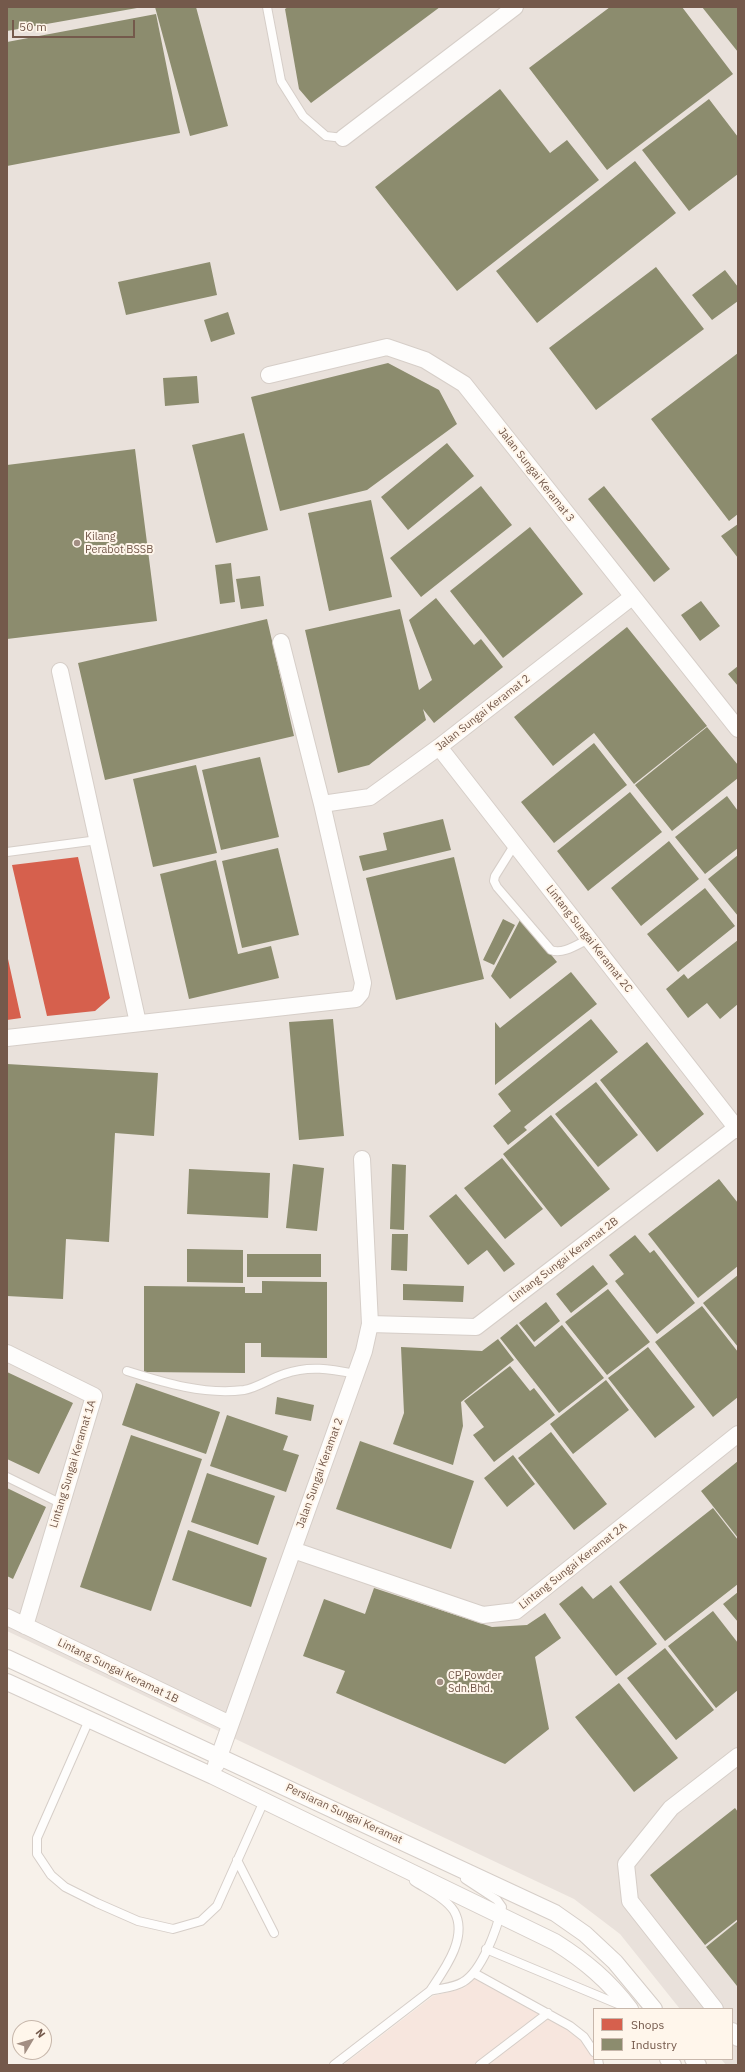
<!DOCTYPE html>
<style>
body{margin:0}
#map{position:relative;width:745px;height:2072px;overflow:hidden;background:#f7f1ea;font-family:"IBM Plex Sans",sans-serif}
canvas{display:block}
.frame{position:absolute;inset:0;border:8px solid #74594b;pointer-events:none}
.legend{position:absolute;left:593px;top:2008px;width:140px;height:52px;box-sizing:border-box;background:#fff6eb;border:1px solid #c7b7ab;margin:0;padding:5px 7px;list-style:none;font-size:12px;color:#74594b}
.legend li{display:flex;align-items:center;gap:8px;height:20px}
.legend b{width:20px;border:1px solid #c7b7ab}
.north{position:absolute;left:12px;top:2020px;width:40px;height:40px;box-sizing:border-box;background:#fff6eb;border:1px solid #c7b7ab;border-radius:50%;rotate:52deg;font-size:11px;font-weight:700;line-height:16px;text-align:center;color:#74594b}
.north::after{content:'';display:block;margin:auto;width:14px;height:18px;background:#a28e83;clip-path:polygon(50% 0,100% 100%,50% 72%,0 100%)}
.scale{position:absolute;left:12px;top:20px;width:123px;height:18px;box-sizing:border-box;border:2px solid #74594b;border-top:0;padding-left:5px;font-size:12px;line-height:14px;white-space:nowrap;color:#74594b;-webkit-text-stroke:3px #fff6eb;paint-order:stroke}
</style>
<div id="map">
<canvas width="745" height="2072"></canvas>
<div class="frame"></div>
<ul class="legend">
<li><b style="height:11px;background:#d6604d"></b>Shops</li>
<li><b style="height:11px;background:#8c8c6e"></b>Industry</li>
</ul>
<div class="north">N</div>
<div class="scale">50 m</div>
</div>
<script>
const context = document.querySelector('canvas').getContext('2d');
context.lineJoin = 'round';
function fill(path, color) { context.fillStyle = color; context.fill(path, 'evenodd'); }
function trace(path, color, width, dash) { context.strokeStyle = color; context.lineWidth = width; context.lineCap = dash ? 'butt' : 'round'; context.setLineDash(dash || []); context.stroke(path); }
function label(font, color, halo, rows, align = 'center') {
  context.font = font + ' "IBM Plex Sans",sans-serif'; context.lineWidth = 4; context.setLineDash([]); context.textBaseline = 'middle'; context.strokeStyle = halo; context.fillStyle = color; for (const [text, x, y, turn = 0] of rows) {
    context.save(); context.translate(x, y); context.rotate((+turn || 0) * Math.PI / 180); context.textAlign = isNaN(turn) ? turn : align; if (halo) context.strokeText(text, 0, 0); context.fillText(text, 0, 0); context.restore();
  }
}
const commercial = new Path2D(`
 M474 1978 567 2029 580 2039 594 2058 595 2065H343L433 1996 464 1988Z`);
const industrial = new Path2D(`
 M7 7H738V2065H726L721 2059H732V2009H680L620 1934 574 1899 7 1631Z`);
const shops = new Path2D(`
 M78 857 110 998 95 1011 47 1016 12 865Z
 M8 959 21 1018 7 1020V960Z`);
const industry = new Path2D(`
 M7 7H137V8L7 31Z
 M155 7H196L228 126 190 136Z
 M288 7H440L311 103 299 89 285 9Z
 M610 7H682L733 74 607 170 529 68Z
 M702 7H738V52Z
 M156 14 180 133 7 166V42Z
 M500 89 550 153 567 140 599 180 457 291 375 187Z
 M709 99 738 137V174L689 211 642 150Z
 M635 161 676 213 537 323 496 271Z
 M210 262 217 295 126 315 118 282Z
 M656 267 704 329 596 410 549 348Z
 M725 270 738 287V301L712 320 692 295Z
 M228 312 235 334 211 342 204 320Z
 M738 353V514L729 521 651 419Z
 M388 363 439 390 457 424 367 490 280 511 251 397Z
 M197 376 199 403 165 406 163 378Z
 M244 433 268 530 216 543 192 445Z
 M447 443 474 476 408 530 381 497Z
 M135 449 157 621 7 639V465Z
 M481 486 512 525 421 597 390 558Z
 M604 486 670 569 654 582 588 499Z
 M371 500 392 597 329 611 308 513Z
 M738 524V558L721 536Z
 M530 527 583 594 503 658 450 591Z
 M231 563 235 602 220 604 215 565Z
 M260 576 264 606 241 609 236 579Z
 M436 598 474 645 481 639 503 667 434 723 423 709 426 720 369 765 338 773 305 630 400 609 419 690 432 680 409 620Z
 M701 601 720 626 700 641 681 615Z
 M267 619 294 736 105 780 78 663Z
 M627 627 707 726 634 784 594 733 553 766 514 717Z
 M738 666V686L728 674Z
 M707 727 738 765V778L672 831 635 785Z
 M594 743 627 785 554 843 521 802Z
 M260 757 279 837 221 850 202 770Z
 M196 765 217 853 153 867 133 779Z
 M630 792 662 832 588 891 557 851Z
 M727 796 738 811V848L705 874 675 837Z
 M443 819 451 850 363 871 359 856 387 850 383 833Z
 M669 841 699 879 641 926 611 888Z
 M278 848 299 935 242 948 222 861Z
 M738 855V916L708 879Z
 M454 857 484 979 396 1000 366 878Z
 M216 860 238 954 271 946 279 978 189 999 160 874Z
 M705 888 735 926 678 972 647 934Z
 M521 918 557 962 510 999 491 976Z
 M503 919 515 925 494 965 483 960Z
 M738 940V1004L720 1019 707 1003 688 1018 666 989 684 974 688 979Z
 M571 972 597 1004 495 1085V1022L500 1028Z
 M333 1019 344 1136 299 1140 289 1022Z
 M591 1019 618 1052 524 1127 527 1130 508 1145 493 1126 511 1111 498 1094Z
 M647 1042 704 1114 657 1152 600 1080Z
 M7 1064 158 1073 154 1136 115 1133 109 1242 66 1239 63 1299 7 1296Z
 M596 1082 638 1135 598 1167 555 1114Z
 M551 1115 610 1189 561 1227 503 1154Z
 M502 1158 543 1209 505 1239 464 1188Z
 M293 1164 324 1168 317 1231 286 1228Z
 M392 1164 406 1165 404 1230 390 1229Z
 M189 1169 270 1173 268 1218 187 1214Z
 M719 1179 738 1203V1266L698 1298 648 1234Z
 M456 1194 515 1264 504 1272 487 1250 468 1265 429 1216Z
 M392 1234H408L407 1271 391 1270Z
 M635 1235 650 1253 654 1250 695 1303 657 1334 615 1281 624 1274 609 1255Z
 M187 1249 243 1250V1283L187 1282Z
 M247 1254H321V1277H247Z
 M593 1265 608 1284 571 1313 556 1294Z
 M738 1275V1347L703 1303Z
 M262 1281 327 1282V1358L261 1357V1343H245V1373L144 1372V1286L245 1287V1293H262Z
 M403 1284 464 1286 463 1302 403 1300Z
 M608 1289 650 1342 607 1375 565 1322Z
 M546 1302 560 1321 534 1342 519 1323Z
 M702 1306 738 1352V1397L713 1417 655 1342Z
 M517 1324 535 1347 562 1325 604 1378 559 1413 500 1338Z
 M498 1339 514 1360 461 1402 463 1426 453 1465 393 1444 404 1413 401 1347 482 1351Z
 M648 1347 695 1407 655 1438 608 1378Z
 M510 1366 530 1391 534 1388 555 1415 494 1462 473 1435 484 1427 464 1401Z
 M7 1372 73 1403 39 1474 7 1459Z
 M606 1380 629 1410 573 1454 550 1424Z
 M136 1383 220 1412 206 1454 122 1425Z
 M277 1397 314 1405 311 1421 275 1414Z
 M227 1415 288 1436 283 1450 299 1455 286 1492 210 1466Z
 M551 1432 607 1504 574 1530 518 1458Z
 M131 1435 202 1459 151 1611 80 1587Z
 M360 1441 474 1481 451 1549 336 1509Z
 M513 1455 535 1484 507 1507 484 1478Z
 M738 1461V1538L701 1491Z
 M207 1473 275 1496 258 1545 191 1522Z
 M7 1488 46 1507 13 1579 7 1576Z
 M713 1508 738 1540V1584L665 1641 619 1582Z
 M188 1530 267 1558 251 1607 172 1580Z
 M611 1585 657 1644 616 1676 559 1604 582 1586 593 1599Z
 M374 1588 492 1627 527 1625 545 1613 561 1638 535 1657 549 1729 505 1764 336 1693 345 1671 303 1656 324 1599 365 1614Z
 M738 1592V1622L723 1604Z
 M713 1611 738 1643V1690L716 1708 668 1646Z
 M665 1648 714 1710 676 1740 627 1678Z
 M619 1683 678 1758 634 1792 575 1717Z
 M735 1808 738 1812V1919L705 1945 650 1875Z
 M738 1921V1985L737 1986 706 1947Z`);
const lane = new Path2D(`
 M267 7 281 81 303 116 326 136 343 138
 M515 844 495 876 494 881 497 887 551 950C563 955 578 944 589 939
 M7 852 98 840
 M127 1371C165 1383 204 1395 244 1390 257 1388 271 1378 284 1374 309 1365 330 1369 356 1374
 M7 1477 62 1504
 M89 1720 37 1838V1854L51 1875 65 1887 97 1903 138 1921 173 1929 201 1921 217 1906 264 1801
 M237 1860 274 1933
 M414 1881C426 1889 446 1898 454 1911 469 1937 444 1970 430 1991 440 1988 454 1988 463 1982 482 1971 497 1929 502 1907L497 1900 465 1879
 M486 1949 625 2007
 M474 1973 570 2026 584 2037 594 2052
 M598 2059 599 2065
 M334 2065 430 1991
 M480 2065 548 2013`);
const street = new Path2D(`
 M343 138 515 7
 M269 375 387 347 425 360 464 384 738 729
 M60 671 138 1023
 M439 747 738 1130
 M322 804 370 797 439 747 632 597
 M7 1038 356 999 361 993 363 983 322 804 281 642
 M370 1324 476 1327 736 1128
 M7 1353 94 1396 25 1626
 M293 1550 483 1615 516 1611 738 1434
 M7 1617 230 1724
 M7 1658 555 1913 585 1934 615 1962 654 2009
 M7 1682 213 1776 555 1942C585 1961 608 1980 630 2009
 M216 1765 364 1351 370 1324 362 1159
 M715 2009 630 1901 626 1864 671 1808 738 1756
 M732 2031 738 2038
 M668 2059 673 2065
 M693 2059 698 2065`);
const markers = [
 [77,543,4,"#a28e83"],
 [440,1682,4,"#a28e83"]
];
const streetNames = [
 ["Jalan Sungai Keramat 3",536,475,52],
 ["Jalan Sungai Keramat 2",483,713,-38],
 ["Lintang Sungai Keramat 2C",589,939,52],
 ["Lintang Sungai Keramat 2B",564,1260,-37],
 ["Lintang Sungai Keramat 1A",73,1464,-73],
 ["Jalan Sungai Keramat 2",320,1473,-70],
 ["Lintang Sungai Keramat 2A",573,1566,-38],
 ["Lintang Sungai Keramat 1B",118,1671,26],
 ["Persiaran Sungai Keramat",344,1814,25]
];
const poiNames = [
 ["Kilang",85,537],
 ["Perabot BSSB",85,550],
 ["CP Powder",448,1676],
 ["Sdn.Bhd.",448,1689]
];
fill(commercial, '#f7e6de');
fill(industrial, '#e9e1db');
fill(shops, '#d6604d');
fill(industry, '#8c8c6e');
trace(lane, '#d6cec8', 10);
trace(street, '#d6cec8', 18);
trace(lane, '#fefdfc', 8);
trace(street, '#fefdfc', 16);
for (const [x, y, r, color] of markers) { const dot = new Path2D(); dot.arc(x, y, r, 0, 2 * Math.PI); context.fillStyle = color; context.fill(dot); trace(dot, '#fff6eb', 1.5); }
label('11px', '#74594b', '#fff6eb', streetNames);
label('11px', '#74594b', '#fff6eb', poiNames, 'left');
</script>
